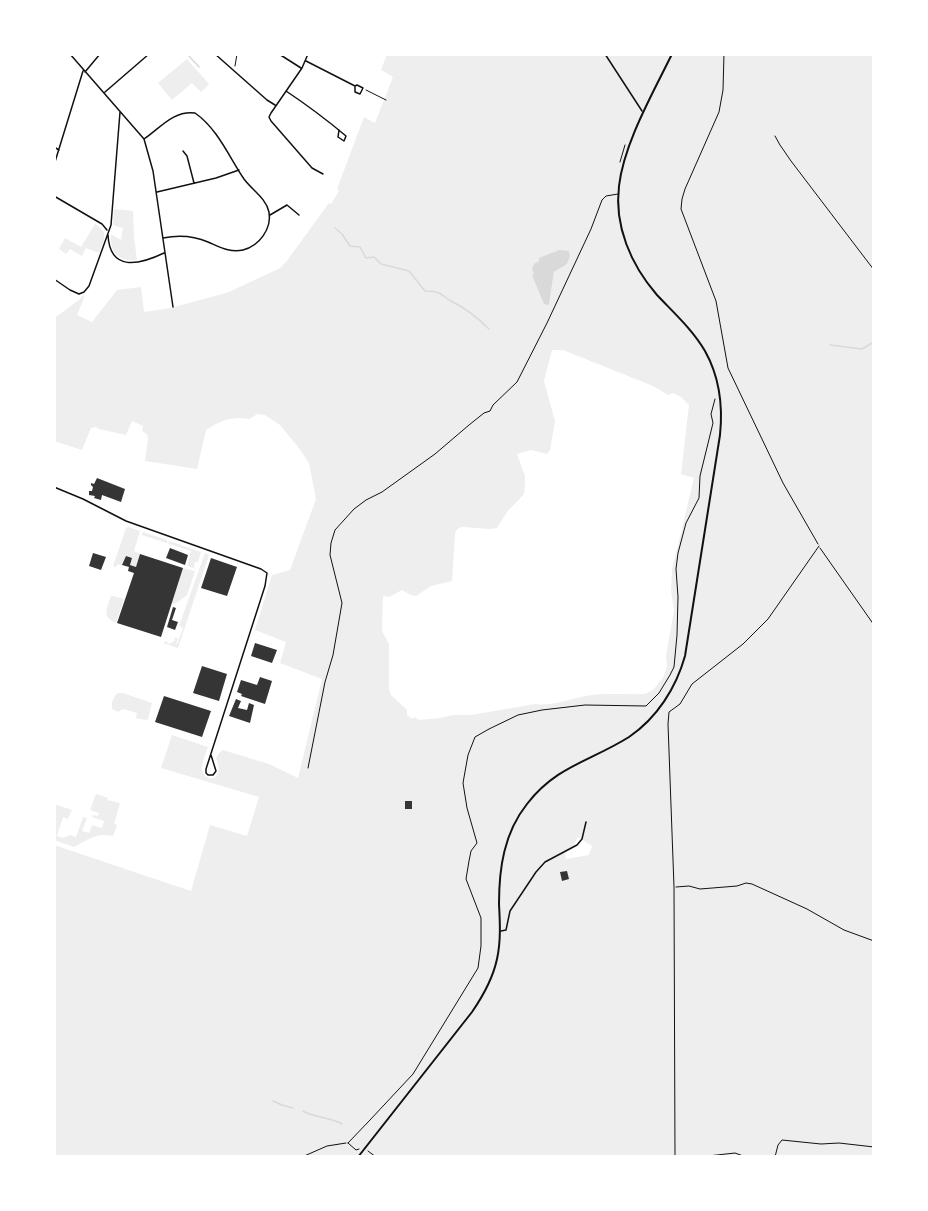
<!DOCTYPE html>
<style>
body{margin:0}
#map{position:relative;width:928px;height:1211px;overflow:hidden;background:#fff;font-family:"Fira Sans",sans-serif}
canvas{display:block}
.frame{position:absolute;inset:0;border:56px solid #fff;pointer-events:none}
</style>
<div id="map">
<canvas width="928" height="1211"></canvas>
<div class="frame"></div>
</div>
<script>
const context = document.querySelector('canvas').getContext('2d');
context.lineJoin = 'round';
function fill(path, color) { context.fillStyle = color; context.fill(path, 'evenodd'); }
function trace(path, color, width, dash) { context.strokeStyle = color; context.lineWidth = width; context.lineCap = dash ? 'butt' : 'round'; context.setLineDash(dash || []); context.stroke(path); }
const green = new Path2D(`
 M387 54H874V1157H54V845L191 891 210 825 247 836 259 797 161 768 172 735 208 747C206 753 203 760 202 766 199 782 227 785 216 758L220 752 223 750 269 764 298 778 322 679 280 663 286 642 255 630 272 575 290 570 316 499 309 463 298 447 280 425 265 415 257 414 250 419C233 416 221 420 206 430L197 469 145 461 148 438 147 434 142 431 143 426 132 421 126 435 99 429 96 427 91 428 82 450 54 441V314L56 317 80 299 84 294V298L77 315 92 322 117 290 141 287 144 312 171 308 229 292 280 268 286 262 329 203 331 204 339 191 337 189 364 117 375 123 393 77 381 70ZM559 250 569 252 570 256 567 264 554 272 549 305 533 275 534 274 540 258ZM552 350H563L653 386 668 395 673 393 681 397 689 405 681 474 694 478 672 570 671 591 674 610 666 656 667 667 663 678 653 690 645 694C627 695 609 693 592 695 573 697 554 707 535 704L471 715H453L440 718 419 720 415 717 412 719 407 715V710L391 695 389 689V644L382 631 383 596 389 597 402 590 411 595 416 596 431 586 452 581 455 533C457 529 459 527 464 527L490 529 497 528 507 512 524 494 525 484V476L517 454 531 450 547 454 550 450 555 421 544 381ZM578 837 592 846 589 855 566 859 565 851 572 848Z
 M187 59 209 84 201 92 192 83 172 100 158 83Z
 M114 209 133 211 134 237 137 260C119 262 109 252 111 234L121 240 123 228 113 225Z
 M95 224C109 232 105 239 99 253L86 248 82 256 70 249 66 254 59 249 65 238 81 247Z
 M129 527 140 531 134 551 140 554 136 567 130 565 132 558 126 556 122 566 118 564 116 567 113 566 126 528Z
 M143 532 167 540V543H169V541L201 552 198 562H195L194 567 196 569 187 566 191 551 142 535Z
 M205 553 209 555 178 648 163 643 166 641 169 644 175 641 174 638H178L176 644H177L183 628 179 626Z
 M183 568 195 571 187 595 175 604 172 603Z
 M111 596H113L124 599 116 623C101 617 107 608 111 596Z
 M118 693H123L152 703 148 719 146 720 136 718 137 713 123 709 118 712 112 709C111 703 113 697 118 693Z
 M96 794 108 798 107 800 120 803 114 824 117 825 113 836C98 832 87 840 74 847L54 840 56 833H54V804L72 810 68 819 63 817 57 836 63 838 70 835 76 837 83 817 87 818 82 831 89 833 92 825 102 828 104 821 92 817 93 815 98 816 99 813 90 810Z`);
const water = new Path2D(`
 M559 250 569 251 570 256 567 264 554 272 549 305 544 304 532 275 534 274 532 269 534 264 539 261V258Z`);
const stream = new Path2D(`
 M187 54 199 67
 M335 228 342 234 350 246 360 247 366 258 374 257 381 264 409 271 425 291C430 291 435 291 439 293 443 295 447 299 451 301 465 308 478 318 489 329
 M830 345 862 349 874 342
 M273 1101 282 1105 293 1108
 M303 1111C315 1118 330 1117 342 1124`);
const building = new Path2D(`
 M97 478 125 489 121 502 102 495 101 500 94 498 95 496 89 495V491H92L93 487 91 485V483L94 484Z
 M170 548 188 555 185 565 166 558Z
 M93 553 106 557 101 570 89 566Z
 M140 554 183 568 161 637 117 623 134 573 128 571 129 567 122 565 126 556 132 558 130 565 136 567Z
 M211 558 237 567 227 596 201 588Z
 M173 607 176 608 172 620 178 622 175 630 167 627Z
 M255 643 277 650 272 663 251 656Z
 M202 666 227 674 219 701 193 693Z
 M260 677 272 681 265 704 241 696 242 694 237 692 241 680 257 685Z
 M164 696 211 711 202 737 155 722Z
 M236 699 241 701 238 708 247 710 249 703 254 705 250 723 229 716Z
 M405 801H412V809H405Z
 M567 871 569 879 562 881 560 872Z`);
const path = new Path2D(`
 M724 54 723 90 719 112 685 189 682 199 681 209 716 301 728 368 783 483 818 544
 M235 66 237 54
 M366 90 386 100
 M775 136 780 145 791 161 874 270
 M620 162 625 145
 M820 548 874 625
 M676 887 689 886 700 889 737 886 746 883 752 884 807 909 844 930 874 941
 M348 1143 370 1120 413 1074 478 968 481 946V918L466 879 469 861 471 851 477 843 467 808 463 783 468 755 475 737 489 729 518 715 542 710 585 705 646 706 659 693 670 675 674 667 677 635 678 597 676 569 678 553 686 523 699 498 700 476 713 423 711 414 715 399
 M348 1143 356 1150 359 1149
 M368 1151 376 1157
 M302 1157 327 1146 346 1143
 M675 1157 674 887 668 724 669 712 680 704 692 684 743 644 768 619 819 546
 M699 1157 735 1153 746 1157
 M775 1157 778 1145 782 1140 821 1144 839 1143 874 1147`);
const service = new Path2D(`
 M308 768 325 682 333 655 342 603 330 555 331 543 335 530 354 509 366 500 382 492 435 454 469 425 484 413 490 411 493 405 517 382 547 323 591 229 602 200 606 196 618 194`);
const minor = new Path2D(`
 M70 54 144 139 153 171 173 307
 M215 54 267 100 275 105
 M279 54 301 68
 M308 54 302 68 271 113 269 117 271 121 312 168 323 174
 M605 54 642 111
 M306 61 355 86 357 85 363 88 360 94 355 92V86
 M85 72 100 54
 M286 91C307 105 327 120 346 136L344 141 338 137 339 130
 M105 92 149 54
 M144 139C160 128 174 110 195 113 218 129 229 157 244 179 252 190 266 198 269 212 272 229 259 246 243 250 230 253 220 247 208 242 194 236 178 235 163 238
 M54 147 59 150
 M183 151 187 156 194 183
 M54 165 83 71
 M157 192 216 178 239 170
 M54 196 102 224 107 230
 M270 215 287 205 299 215
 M108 235C110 272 139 265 164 253
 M54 279 70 290 79 294 84 292 89 286 111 225 120 112
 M54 487 83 499 126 521 261 569 267 573 265 586 206 769V773L208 775H213L216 771 211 755
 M501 931 506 930 510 911 536 872 545 862 577 845 582 839 586 822`);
const tertiary = new Path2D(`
 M358 1157 472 1012C483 996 493 978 497 959 501 941 500 922 499 904 499 868 504 833 527 804 556 766 591 761 629 737 657 718 676 688 685 656L720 435C723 406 719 376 705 351 692 329 674 313 657 295 631 265 614 226 619 186 624 143 653 93 672 54`);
fill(green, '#eee');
fill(water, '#d9d9d9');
trace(stream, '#d9d9d9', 1.5);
fill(building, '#353535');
trace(path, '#111', 1);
trace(service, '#111', 1);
trace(minor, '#111', 1.5);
trace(tertiary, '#111', 2);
</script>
